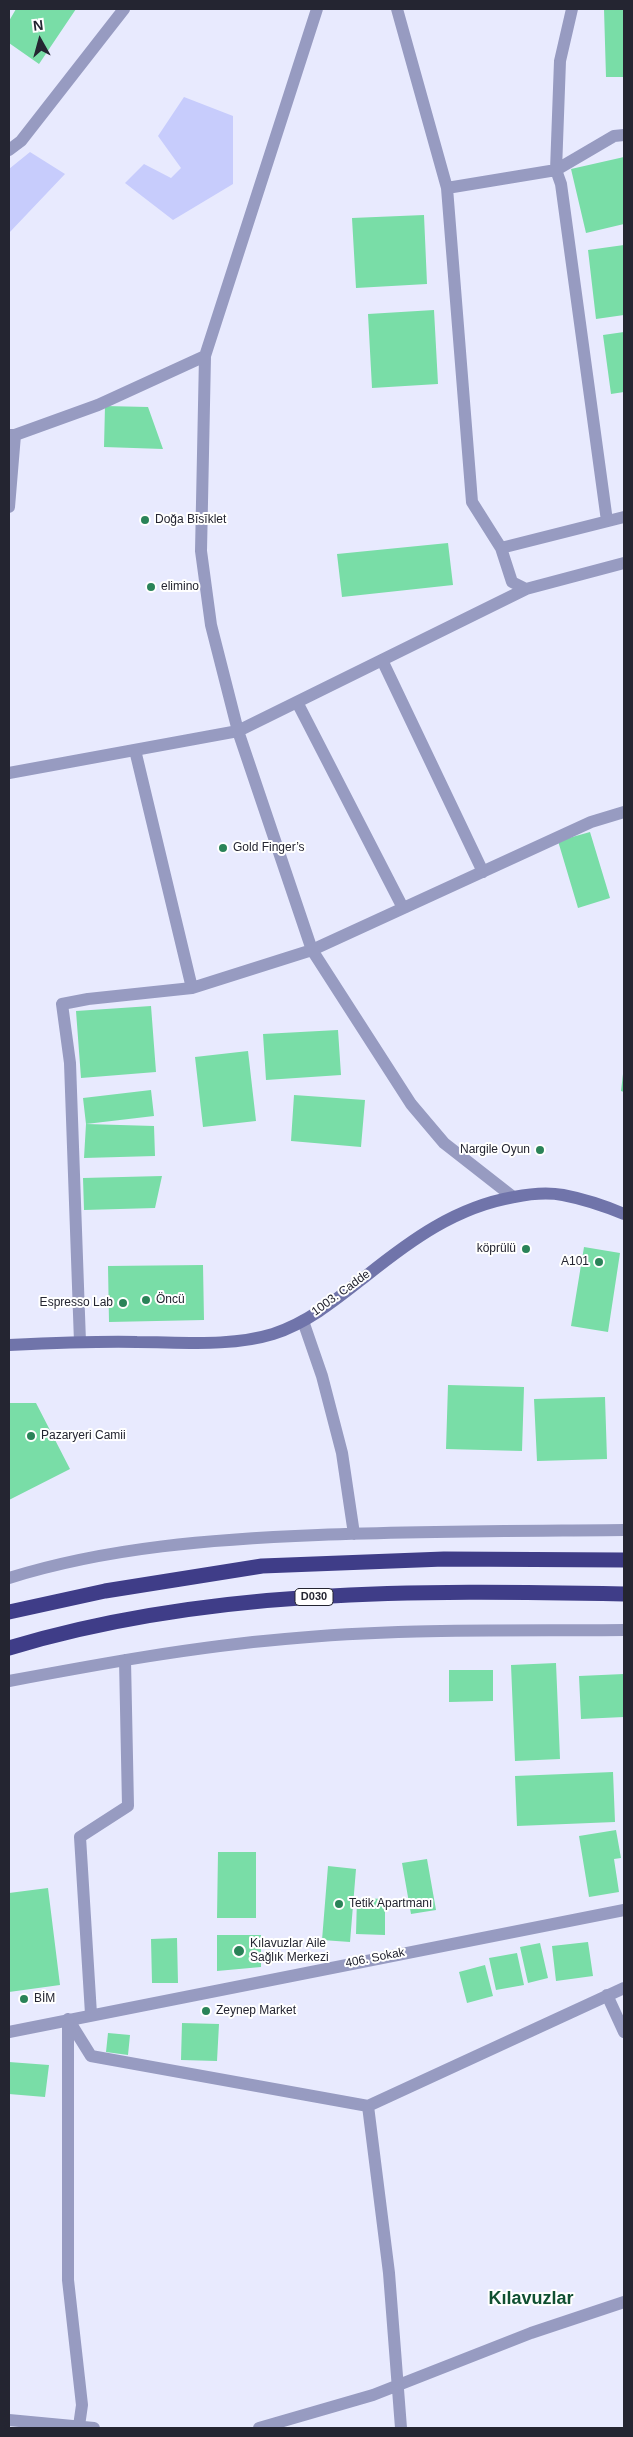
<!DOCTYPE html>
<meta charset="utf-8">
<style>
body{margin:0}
#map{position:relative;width:633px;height:2437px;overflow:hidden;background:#e8eafe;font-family:Helvetica,sans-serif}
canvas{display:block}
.frame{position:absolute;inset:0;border:10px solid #242531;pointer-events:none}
.north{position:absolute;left:15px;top:15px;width:50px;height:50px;-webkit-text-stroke:4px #fff;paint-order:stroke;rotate:353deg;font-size:14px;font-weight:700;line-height:20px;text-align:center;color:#242531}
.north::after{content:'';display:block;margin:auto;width:18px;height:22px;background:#242531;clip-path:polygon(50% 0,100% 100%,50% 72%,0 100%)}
</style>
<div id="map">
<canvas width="633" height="2437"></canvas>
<div class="frame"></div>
<div class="north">N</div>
</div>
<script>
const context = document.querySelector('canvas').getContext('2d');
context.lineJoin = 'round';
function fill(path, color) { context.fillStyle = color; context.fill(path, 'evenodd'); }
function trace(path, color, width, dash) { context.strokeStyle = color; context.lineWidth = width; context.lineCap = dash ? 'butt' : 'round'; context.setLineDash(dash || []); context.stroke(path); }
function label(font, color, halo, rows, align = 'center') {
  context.font = font + ' Helvetica,sans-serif'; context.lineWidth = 4; context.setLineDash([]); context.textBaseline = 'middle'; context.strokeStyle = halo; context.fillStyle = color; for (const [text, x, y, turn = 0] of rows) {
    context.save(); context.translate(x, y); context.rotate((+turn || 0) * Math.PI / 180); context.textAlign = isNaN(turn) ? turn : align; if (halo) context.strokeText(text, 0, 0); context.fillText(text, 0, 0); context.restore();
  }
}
const green = new Path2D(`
 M184 97 233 116V184L173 220 125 183 144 164 171 178 181 168 158 136Z
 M30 152 65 174 9 233V169Z`);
const building = new Path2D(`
 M16 9H76L39 64 9 43V21Z
 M604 9H624V77H606Z
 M624 157V224L586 233 571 169Z
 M424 215 427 284 356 288 352 218Z
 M624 245V315L596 319 588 250Z
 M434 310 438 384 372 388 368 314Z
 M624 332V392L611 394 603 335Z
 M105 406 148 407 163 449 104 447Z
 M448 543 453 585 342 597 337 554Z
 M590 832 610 898 578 908 558 841Z
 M151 1006 156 1072 81 1078 76 1011Z
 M338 1030 341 1075 266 1080 263 1034Z
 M248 1051 256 1121 203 1127 195 1057Z
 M623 1074H624V1092L621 1091Z
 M151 1090 154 1116 86 1124 83 1098Z
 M294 1095 365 1100 361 1147 291 1141Z
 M86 1124 154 1126 155 1156 84 1158Z
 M162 1176 155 1208 84 1210 83 1178Z
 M584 1247 620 1253 608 1332 571 1326Z
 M203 1265 204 1320 109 1322 108 1266Z
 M448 1385 524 1387 522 1451 446 1449Z
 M605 1397 607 1459 537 1461 534 1399Z
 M9 1403H36L70 1469 9 1500Z
 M556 1663 560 1759 515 1761 511 1665Z
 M449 1670H493V1701L449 1702Z
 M624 1674V1717L581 1719 579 1676Z
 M613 1772 615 1822 517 1826 515 1776Z
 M616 1830 621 1858 614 1859 619 1892 589 1897 579 1836Z
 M218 1852H256V1918H217Z
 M427 1859 436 1910 411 1914 402 1863Z
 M328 1866 356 1869 350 1942 322 1940Z
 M48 1888 60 1985 9 1992V1893Z
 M357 1898 385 1899V1935L356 1934Z
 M217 1935H261V1967L217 1971Z
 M177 1938 178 1983H152L151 1939Z
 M588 1942 593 1976 556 1981 552 1946Z
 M540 1943 548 1978 528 1983 520 1947Z
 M517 1953 524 1985 496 1990 489 1958Z
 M485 1965 493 1996 467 2003 459 1972Z
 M182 2023 219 2024 217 2061 181 2060Z
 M108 2033 130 2035 128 2055 106 2052Z
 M9 2062 49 2065 45 2097 9 2094Z`);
const street = new Path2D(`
 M317 9 205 356 201 551 211 625 238 731 312 950 411 1104 444 1143 513 1197
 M397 9 447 188 472 502 501 548 512 582 526 589 624 563
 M572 9 560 61 556 170 561 184 607 521
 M9 150 21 141 124 9
 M447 188 556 170 614 136 624 135
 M9 435H15L98 405 205 356
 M9 507 15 435
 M501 548 624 517
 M382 660 483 872
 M297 702 403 908
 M135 750 192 988
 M9 773 238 731 526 589
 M303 1321 322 1376 342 1453 354 1534
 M80 1342 70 1063 62 1004 88 999 192 988 312 950 591 822 624 812
 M9 1578C108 1547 215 1539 318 1535 420 1531 522 1531 624 1530
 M9 1681C100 1664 192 1647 285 1639 397 1628 511 1631 624 1630
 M607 1995 624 2032
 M91 2014 80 1837 128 1806 125 1660
 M68 2019 91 2056 368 2106 624 1988
 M68 2019V2280L82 2405 79 2426
 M9 2032 624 1910
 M368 2106 389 2273 401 2428
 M9 2420 94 2428
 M259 2428 373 2395 531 2333 624 2302`);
const secondary = new Path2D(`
 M9 1345C52 1343 95 1341 137 1342 181 1342 231 1347 273 1334 308 1323 338 1298 366 1276 411 1240 456 1207 514 1197 529 1194 547 1192 563 1195 584 1199 605 1206 624 1214`);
const highway = new Path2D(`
 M9 1612 105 1591 262 1566 444 1559 624 1560
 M9 1648C207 1588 419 1590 624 1594`);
const markers = [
 [145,520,5,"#2a8358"],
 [151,587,5,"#2a8358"],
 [223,848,5,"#2a8358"],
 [540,1150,5,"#2a8358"],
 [526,1249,5,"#2a8358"],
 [599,1262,5,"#2a8358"],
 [146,1300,5,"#2a8358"],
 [123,1303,5,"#2a8358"],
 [31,1436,5,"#2a8358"],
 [339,1904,5,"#2a8358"],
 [239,1951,6,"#2a8358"],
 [24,1999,5,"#2a8358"],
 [206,2011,5,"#2a8358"]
];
const shields = [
 [314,1597,38]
];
const shieldNames = [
 ["D030",314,1597]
];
const poiNames = [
 ["Doğa Bīsīklet",155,520],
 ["elimino",161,587],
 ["Gold Finger’s",233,848],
 ["Nargile Oyun",530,1150,"right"],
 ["köprülü",516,1249,"right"],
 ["A101",589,1262,"right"],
 ["Öncü",156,1300],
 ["Espresso Lab",113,1303,"right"],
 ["Pazaryeri Camii",41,1436],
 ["Tetik Apartmanı",349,1904],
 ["Kılavuzlar Aile",250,1944],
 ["Sağlık Merkezi",250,1958],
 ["BİM",34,1999],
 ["Zeynep Market",216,2011]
];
const streetNames = [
 ["1003. Cadde",341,1293,-36],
 ["406. Sokak",375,1958,-11]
];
const districtNames = [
 ["Kılavuzlar",531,2299]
];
fill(green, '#c7ccfc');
fill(building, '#79dda7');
trace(street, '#979bc1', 12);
trace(secondary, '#7074aa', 12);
trace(highway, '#3f3d88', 15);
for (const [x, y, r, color] of markers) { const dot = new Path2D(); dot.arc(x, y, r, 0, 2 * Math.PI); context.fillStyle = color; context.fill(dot); trace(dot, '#fff', 2); }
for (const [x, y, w] of shields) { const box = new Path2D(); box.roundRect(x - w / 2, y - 8.5, w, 17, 4); context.fillStyle = '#fff'; context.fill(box); trace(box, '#242531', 1); }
label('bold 11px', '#242531', null, shieldNames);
label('12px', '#242531', '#fff', poiNames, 'left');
label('12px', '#242531', '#fff', streetNames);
label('bold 18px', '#105032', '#fff', districtNames);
</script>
